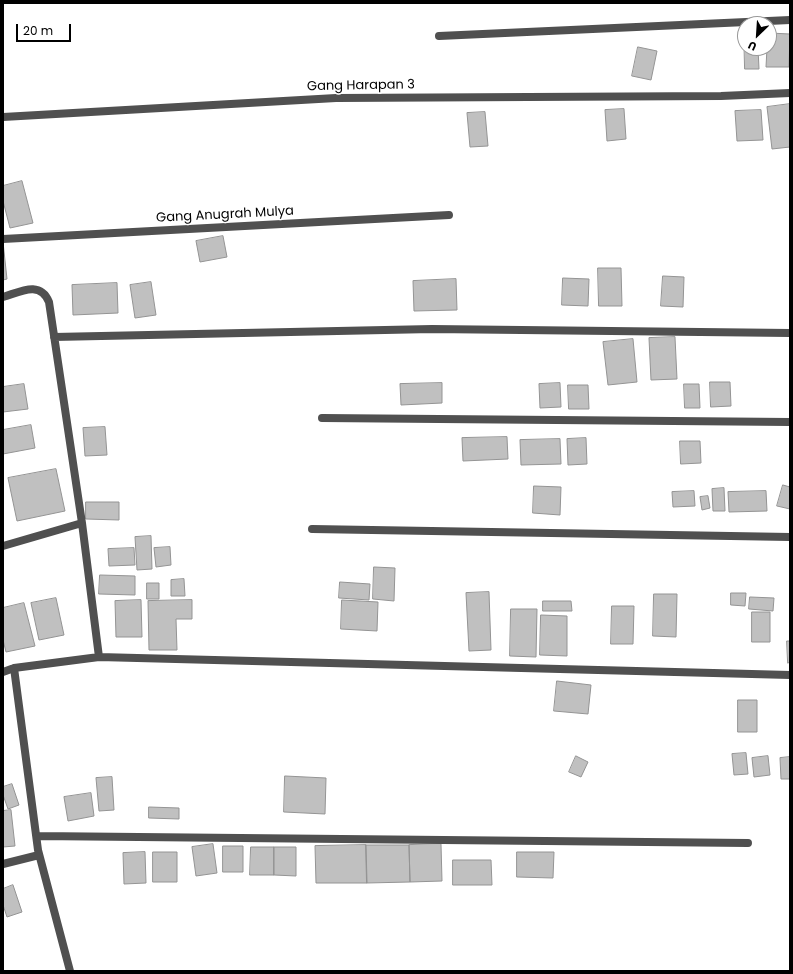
<!DOCTYPE html>
<style>
body{margin:0}
#map{position:relative;width:793px;height:974px;overflow:hidden;background:#fff;font-family:Poppins,sans-serif}
canvas{display:block}
.frame{position:absolute;inset:0;border:4px solid #000;pointer-events:none}
.north{position:absolute;left:737px;top:16px;width:40px;height:40px;box-sizing:border-box;background:#fff;border:1px solid #999;border-radius:50%;rotate:205deg;font-size:11px;font-weight:700;line-height:16px;text-align:center;color:#000}
.north::after{content:'';display:block;margin:auto;width:14px;height:18px;background:#000;clip-path:polygon(50% 0,100% 100%,50% 72%,0 100%)}
.scale{position:absolute;left:16px;top:24px;width:55px;height:18px;box-sizing:border-box;border:2px solid #000;border-top:0;padding-left:5px;font-size:12px;line-height:14px;white-space:nowrap;color:#000;-webkit-text-stroke:3px #fff;paint-order:stroke}
</style>
<div id="map">
<canvas width="793" height="974"></canvas>
<div class="frame"></div>
<div class="north">U</div>
<div class="scale">20 m</div>
</div>
<script>
const context = document.querySelector('canvas').getContext('2d');
context.lineJoin = 'round';
function fill(path, color) { context.fillStyle = color; context.fill(path, 'evenodd'); }
function trace(path, color, width, dash) { context.strokeStyle = color; context.lineWidth = width; context.lineCap = dash ? 'butt' : 'round'; context.setLineDash(dash || []); context.stroke(path); }
function label(font, color, halo, rows, align = 'center') {
  context.font = font + ' Poppins,sans-serif'; context.lineWidth = 3; context.setLineDash([]); context.textBaseline = 'middle'; context.strokeStyle = halo; context.fillStyle = color; for (const [text, x, y, turn = 0] of rows) {
    context.save(); context.translate(x, y); context.rotate((+turn || 0) * Math.PI / 180); context.textAlign = isNaN(turn) ? turn : align; if (halo) context.strokeText(text, 0, 0); context.fillText(text, 0, 0); context.restore();
  }
}
const building = new Path2D(`
 M744 31H745V48H758L759 69H745Z
 M769 33 790 34 789 67H766L767 48H769Z
 M638 47 657 51 651 80 632 76Z
 M790 104V147L772 149 767 107Z
 M624 109 626 139 607 141 605 110Z
 M761 110 763 140 737 141 735 111Z
 M485 112 488 146 470 147 467 113Z
 M22 181 33 223 10 228 3 201V186Z
 M223 236 227 257 200 262 196 241Z
 M3 242 7 279 3 280Z
 M598 268H621L622 306H599Z
 M663 276 684 277 683 307 661 306Z
 M563 278 589 279 588 306 562 305Z
 M456 279 457 310 414 311 413 281Z
 M151 282 156 315 135 318 130 285Z
 M117 283 118 313 73 315 72 285Z
 M675 337 677 379 651 380 649 338Z
 M633 339 637 382 608 385 603 342Z
 M710 382H730L731 406 711 407Z
 M442 383V403L401 405 400 384Z
 M560 383 561 407 540 408 539 384Z
 M24 384 28 409 3 412V387Z
 M684 384H699L700 408H685Z
 M568 385H588L589 409H569Z
 M31 425 35 448 3 454V430Z
 M105 427 107 455 85 456 83 428Z
 M507 437 508 459 463 461 462 438Z
 M586 438 587 464 568 465 567 439Z
 M560 439 561 464 521 465 520 440Z
 M680 441H700L701 463 681 464Z
 M56 469 65 511 17 521 8 478Z
 M783 485 790 487V509L777 506Z
 M534 486 561 487 560 515 533 513Z
 M724 488 725 511H713L712 489Z
 M694 491 695 506 673 507 672 492Z
 M766 491 767 511 729 512 728 492Z
 M708 496 710 508 702 510 700 497Z
 M86 502H119V520L86 519Z
 M151 536 152 569 137 570 135 537Z
 M170 547 171 565 156 567 154 548Z
 M134 548 135 565 109 566 108 549Z
 M374 567 395 568 394 601 373 599Z
 M100 575 135 576V595L99 594Z
 M184 579 185 596H171V580Z
 M340 582 370 584 369 600 339 598Z
 M147 583H159V599H147Z
 M489 592 491 650 469 651 466 593Z
 M731 593H746L745 606 731 605Z
 M654 594H677L676 637 653 636Z
 M750 597 774 598 773 611 749 609Z
 M56 598 64 635 39 640 31 603Z
 M141 600 142 637H116L115 601Z
 M192 600V619H176L177 650H149L148 601Z
 M342 600 378 602 377 631 341 629Z
 M543 601H571L572 611H543Z
 M24 603 35 646 6 652 3 640V608Z
 M612 606H634L633 644H611Z
 M511 609H537L536 657 510 656Z
 M752 612H770V642H752Z
 M541 615 567 616V656L540 655Z
 M787 641H790V662L788 663Z
 M557 681 591 685 588 714 554 711Z
 M738 700H757V732H738Z
 M746 753 748 774 734 775 732 754Z
 M576 756 588 762 581 777 569 772Z
 M768 756 770 775 754 777 752 758Z
 M790 757V779H781L780 758Z
 M285 776 326 778 325 814 284 812Z
 M112 777 114 810 99 811 96 778Z
 M12 784 19 805 8 809 3 795V787Z
 M91 793 94 816 68 821 64 797Z
 M149 807 179 808V819L149 818Z
 M11 810 15 846 3 847V811Z
 M213 844 217 873 196 876 192 847Z
 M441 844 442 881 410 882 409 845Z
 M366 845 367 883H316L315 846Z
 M366 845H409L410 882 367 883Z
 M223 846H243V872H223Z
 M251 847H274V875H250Z
 M274 847H296V876L274 875Z
 M145 852 146 883 124 884 123 853Z
 M153 852H177V882H153Z
 M517 852H554L553 878 517 877Z
 M453 860H491L492 885H453Z
 M13 885 22 912 7 917 3 905V889Z`);
const minor = new Path2D(`
 M439 36 790 20
 M3 117 336 98 721 96 790 93
 M3 239 449 215
 M3 297C20 292 40 280 49 302L82 523 99 657
 M54 337 432 329 790 333
 M322 418 790 422
 M312 529 790 537
 M3 546 82 523
 M14 668 38 850 70 971
 M3 672 14 668 99 657 790 675
 M37 836 748 843
 M3 864 39 855`);
const streetNames = [
 ["Gang Harapan 3",361,86,-1],
 ["Gang Anugrah Mulya",225,215,-3]
];
fill(building, '#c0c0c0');
trace(building, '#949494', 1);
trace(minor, '#505050', 8);
label('13px', '#000', '#fff', streetNames);
</script>
